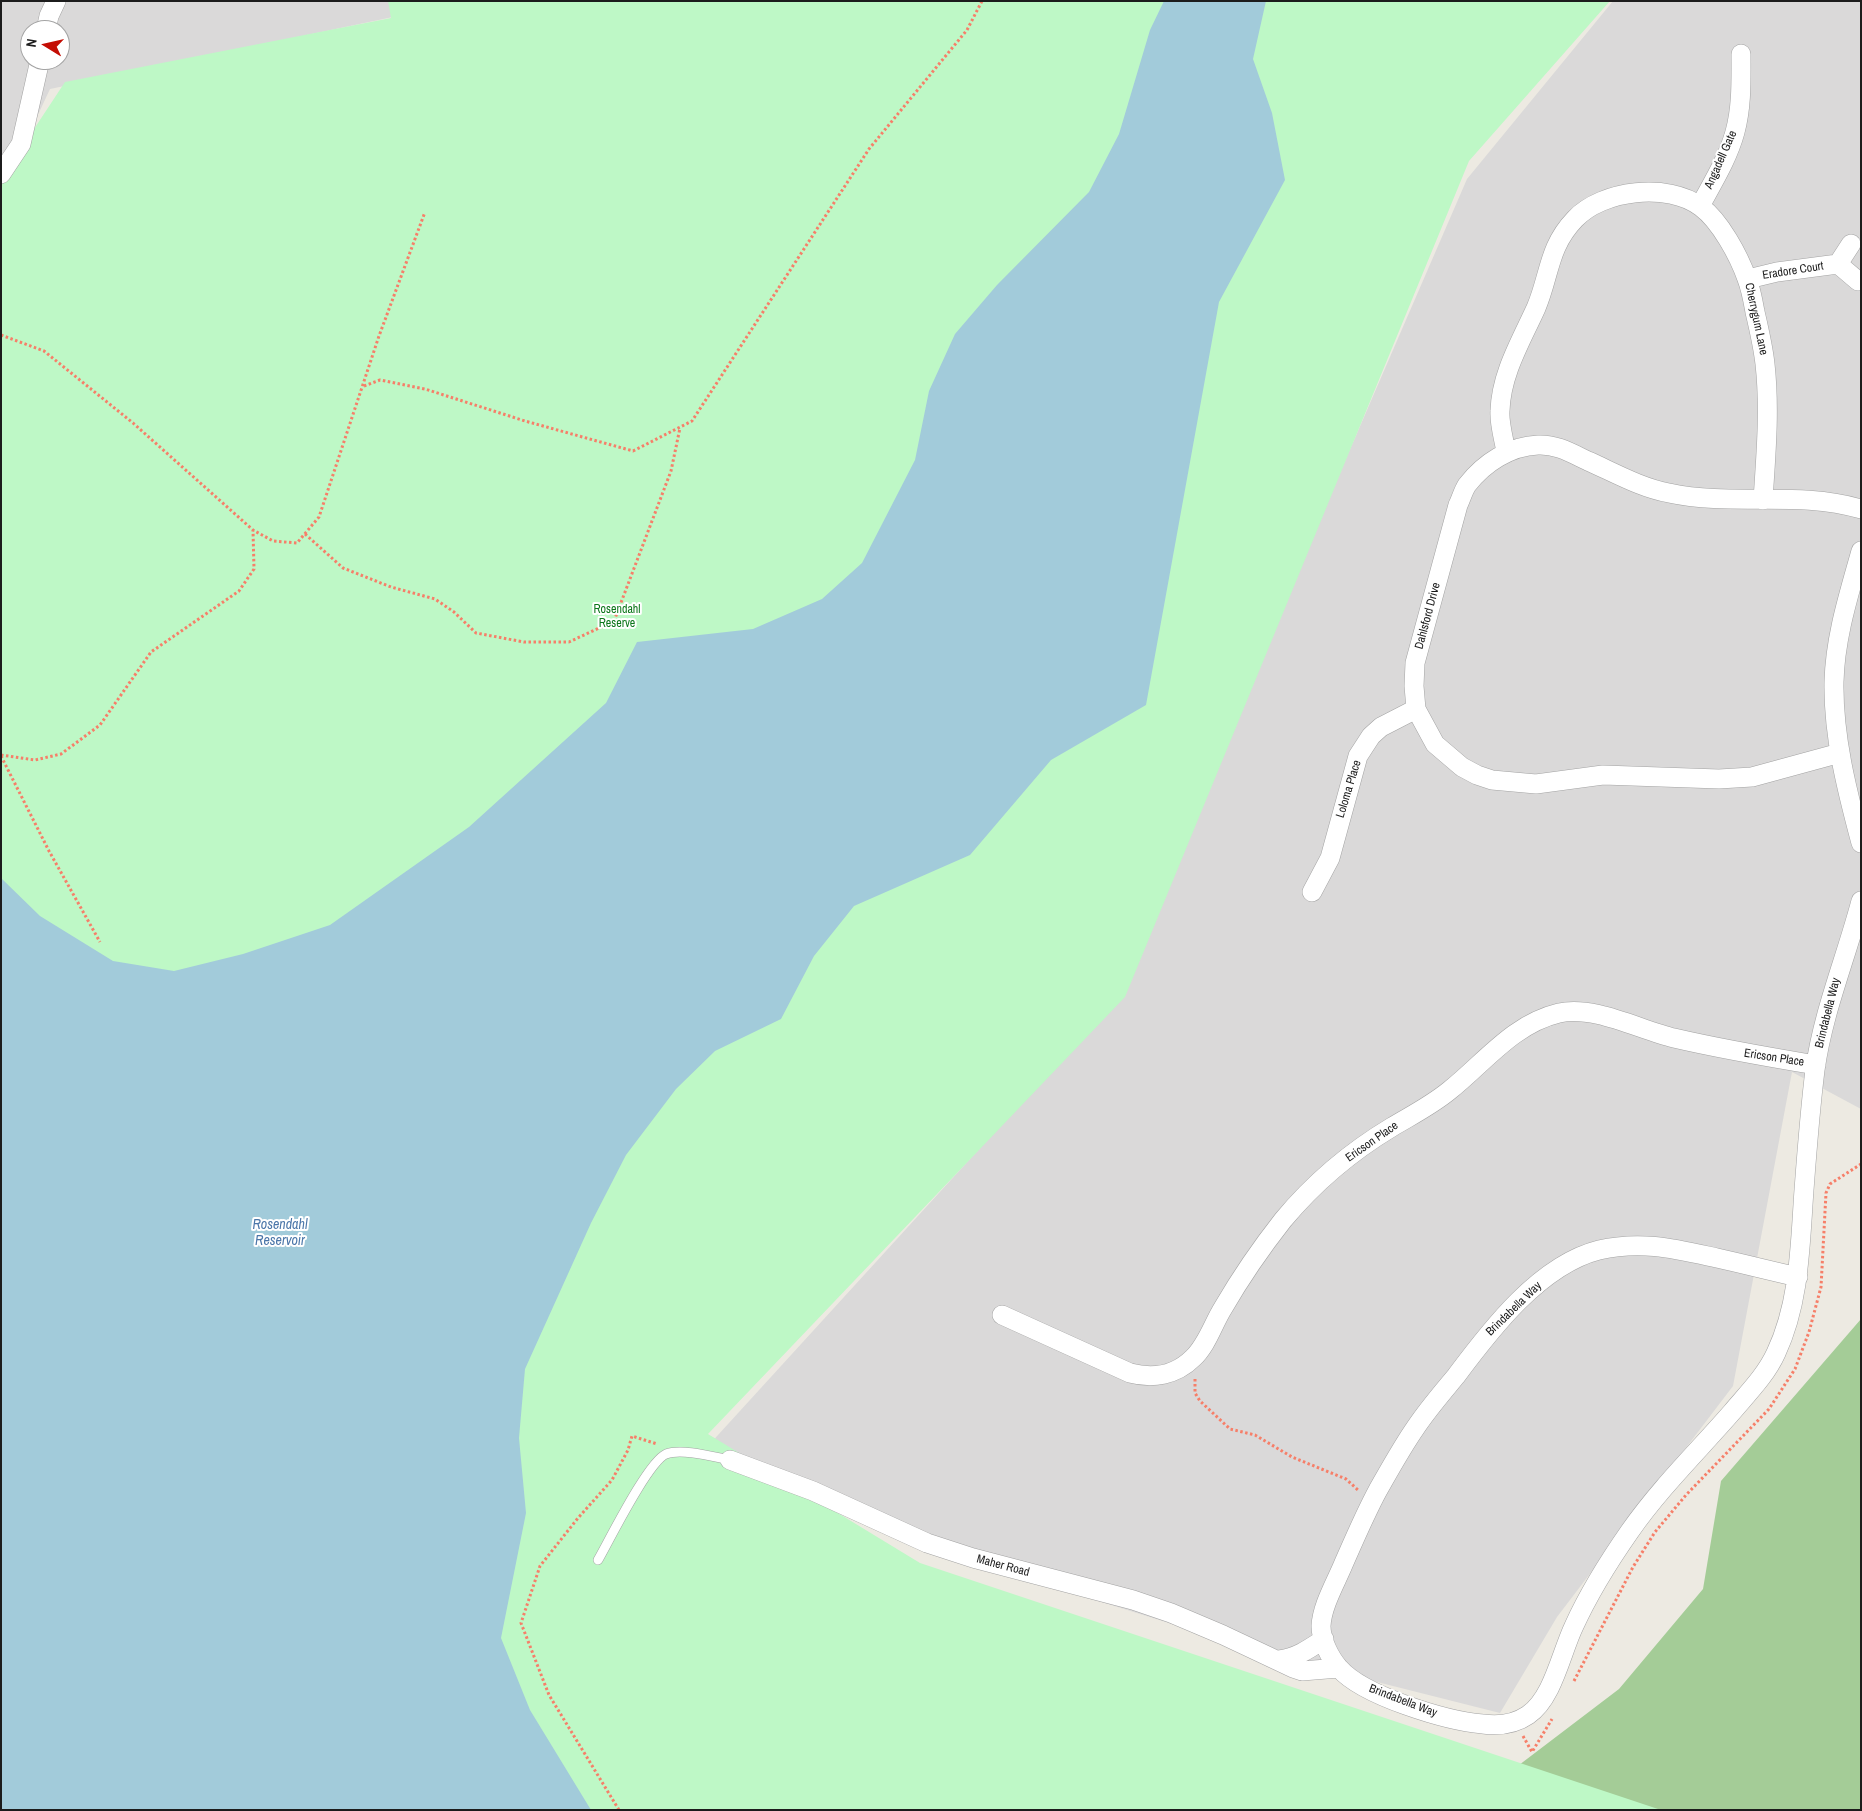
<!DOCTYPE html>
<style>
body{margin:0}
#map{position:relative;width:1862px;height:1811px;overflow:hidden;background:#edeae2;font-family:"Archivo Narrow",sans-serif}
canvas{display:block}
.frame{position:absolute;inset:0;border:2px solid #1c1c1c;pointer-events:none}
.north{position:absolute;left:20px;top:20px;width:50px;height:50px;box-sizing:border-box;background:#fff;border:1px solid #a4a4a4;border-radius:50%;rotate:279deg;font-size:14px;font-weight:700;line-height:20px;text-align:center;color:#1c1c1c}
.north::after{content:'';display:block;margin:auto;width:18px;height:22px;background:#c40d04;clip-path:polygon(50% 0,100% 100%,50% 72%,0 100%)}
</style>
<div id="map">
<canvas width="1862" height="1811"></canvas>
<div class="frame"></div>
<div class="north">N</div>
</div>
<script>
const context = document.querySelector('canvas').getContext('2d');
context.lineJoin = 'round';
function fill(path, color) { context.fillStyle = color; context.fill(path, 'evenodd'); }
function trace(path, color, width, dash) { context.strokeStyle = color; context.lineWidth = width; context.lineCap = dash ? 'butt' : 'round'; context.setLineDash(dash || []); context.stroke(path); }
function label(font, color, halo, rows, align = 'center') {
  context.font = font + ' "Archivo Narrow",sans-serif'; context.lineWidth = 4; context.setLineDash([]); context.textBaseline = 'middle'; context.strokeStyle = halo; context.fillStyle = color; for (const [text, x, y, turn = 0] of rows) {
    context.save(); context.translate(x, y); context.rotate((+turn || 0) * Math.PI / 180); context.textAlign = isNaN(turn) ? turn : align; if (halo) context.strokeText(text, 0, 0); context.fillText(text, 0, 0); context.restore();
  }
}
const residential = new Path2D(`
 M1 1H391L393 17 50 89 1 194ZM30 30H60V60H30Z
 M1613 1H1861V1109L1792 1072 1733 1386 1557 1617 1500 1713 1278 1657 1015 1575 697 1458 1127 987 1225 738 1467 179Z`);
const forest = new Path2D(`
 M1861 1319V1810H1505L1498 1781 1619 1689 1703 1589 1721 1481Z`);
const park = new Path2D(`
 M388 1H1610L1469 161 1125 997 708 1434 920 1563 1661 1810H1V179L65 82 391 18Z`);
const water = new Path2D(`
 M1164 1H1266L1253 59 1272 113 1285 180 1219 302 1146 705 1051 760 970 855 854 906 814 956 781 1019 715 1051 676 1089 626 1155 591 1223 525 1369 519 1438 526 1513 501 1638 530 1710 591 1810H1V878L40 916 113 961 174 971 243 954 330 925 469 827 606 703 637 642 753 629 822 599 862 563 915 460 929 391 955 334 997 285 1089 192 1119 134 1150 30Z`);
const path = new Path2D(`
 M1 335 44 351 133 423 253 530 273 541 297 543 319 517 379 336 425 212
 M364 386 380 380 425 389 525 421 633 451 692 421 869 149 967 30 982 1
 M305 534 343 568 391 587 435 599 454 612 476 633 524 642H569L614 621 671 471 680 428
 M1 755 35 760 61 754 100 725 151 652 239 591 254 569 253 530
 M1 756 49 851 100 942
 M1195 1379V1393L1200 1401 1230 1429 1255 1435 1292 1457 1346 1479 1358 1490
 M1574 1681 1633 1567 1655 1532 1686 1495 1769 1409 1795 1369 1809 1332 1821 1287 1826 1193 1830 1184 1861 1164
 M1523 1736 1532 1752 1552 1719
 M619 1810 549 1695 521 1623 540 1566 578 1518 612 1480 628 1450 632 1436 657 1444`);
const service = new Path2D(`
 M598 1560C610 1539 648 1462 666 1454 682 1448 714 1457 730 1460`);
const minor = new Path2D(`
 M46 30 49 16 56 1
 M1 174 21 144 40 60
 M1700 206C1713 182 1728 158 1735 132 1742 106 1741 80 1741 54
 M1851 244 1838 264 1858 281
 M1748 279 1777 272 1838 264
 M1506 452C1504 439 1499 424 1500 411 1501 374 1521 341 1536 308 1550 275 1548 247 1575 219 1602 190 1668 182 1701 207 1720 221 1739 256 1747 279 1751 289 1753 301 1755 312 1759 329 1763 346 1765 364 1770 409 1766 454 1763 500
 M1861 551C1849 594 1835 637 1834 682 1833 736 1847 791 1861 843
 M1840 753 1752 777 1719 779 1603 775 1536 784 1492 780 1477 775 1462 767 1435 744 1416 709 1414 686 1415 663 1458 505C1461 499 1463 491 1467 485 1484 463 1510 446 1538 445 1556 444 1571 453 1588 461 1613 472 1641 488 1669 493 1734 507 1797 490 1861 509
 M1312 892 1330 858 1358 756 1371 736 1381 727 1416 709
 M1798 1277C1771 1271 1744 1264 1717 1258 1676 1249 1642 1240 1599 1250 1540 1265 1491 1329 1456 1376 1442 1393 1428 1409 1416 1427 1402 1447 1390 1469 1378 1490 1365 1514 1354 1540 1343 1565 1335 1584 1322 1606 1321 1626 1321 1640 1330 1658 1339 1668 1363 1696 1447 1721 1483 1724 1498 1726 1515 1724 1528 1715 1553 1698 1561 1653 1574 1626 1589 1593 1609 1561 1630 1531 1660 1488 1698 1451 1732 1412 1748 1393 1766 1375 1776 1353 1800 1302 1800 1245 1804 1190 1807 1150 1810 1110 1815 1070 1823 1012 1846 958 1861 901
 M1002 1315 1130 1373C1153 1379 1176 1375 1193 1358 1207 1345 1213 1324 1223 1308 1241 1277 1261 1248 1283 1220 1313 1184 1352 1151 1392 1127 1412 1115 1432 1105 1450 1090 1485 1062 1513 1024 1559 1013 1594 1005 1640 1030 1674 1038 1721 1049 1768 1057 1816 1065
 M730 1460 813 1491 927 1543 973 1558 1133 1600 1171 1613 1223 1635 1293 1668 1302 1671 1339 1668
 M1279 1660C1296 1658 1309 1649 1324 1639`);
const streetNames = [
 ["Angadell Gate",1721,160,-66],
 ["Eradore Court",1793,271,-9],
 ["Cherrygum Lane",1756,319,78],
 ["Dahlsford Drive",1428,616,-75],
 ["Loloma Place",1349,789,-73],
 ["Brindabella Way",1828,1013,-76],
 ["Ericson Place",1774,1058,9],
 ["Ericson Place",1372,1142,-35],
 ["Brindabella Way",1514,1309,-44],
 ["Maher Road",1003,1566,15],
 ["Brindabella Way",1403,1701,21]
];
const parkNames = [
 ["Rosendahl",617,610],
 ["Reserve",617,624]
];
const waterNames = [
 ["Rosendahl",280,1225],
 ["Reservoir",280,1241]
];
fill(residential, '#dad9d9');
fill(forest, '#a4cc97');
fill(park, '#bef8c6');
fill(water, '#a2cbda');
trace(service, '#a3a3a3', 10);
trace(minor, '#a3a3a3', 20);
trace(path, '#f67f69', 3, [2.5, 2.5]);
trace(service, '#fff', 9);
trace(minor, '#fff', 19);
label('12px', '#1c1c1c', '#fff', streetNames);
label('12px', '#0d771b', '#fff', parkNames);
label('italic 14px', '#4b76a9', '#fff', waterNames);
</script>
